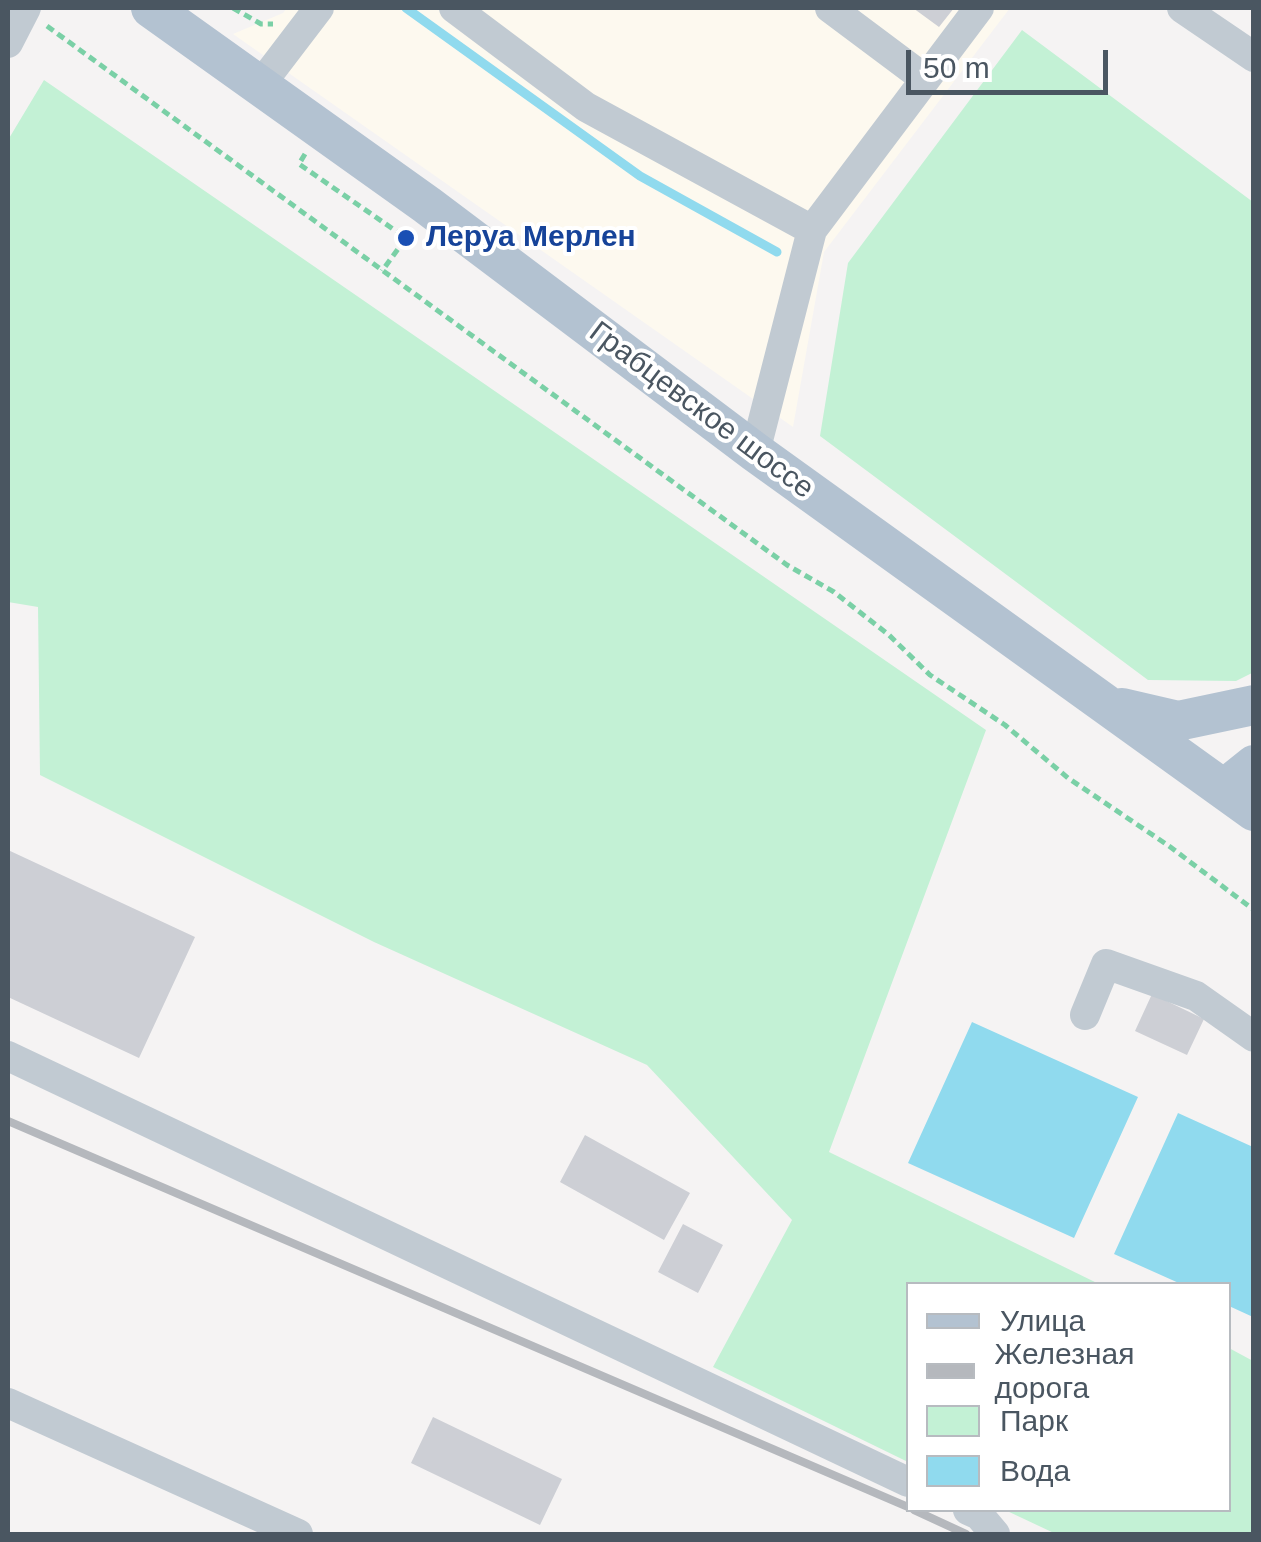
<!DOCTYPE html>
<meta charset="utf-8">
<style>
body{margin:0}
#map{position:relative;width:1261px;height:1542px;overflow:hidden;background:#f5f3f3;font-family:Arial,sans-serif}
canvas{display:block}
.frame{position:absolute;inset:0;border:10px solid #4a5661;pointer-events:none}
.legend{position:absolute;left:906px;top:1282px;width:325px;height:230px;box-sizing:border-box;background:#fff;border:2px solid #b7bbc0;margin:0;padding:12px 18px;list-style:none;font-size:30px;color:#4a5661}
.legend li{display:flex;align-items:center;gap:20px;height:50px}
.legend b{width:50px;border:2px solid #b7bbc0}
.scale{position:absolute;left:906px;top:50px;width:202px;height:45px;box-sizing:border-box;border:5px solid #4a5661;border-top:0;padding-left:12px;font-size:30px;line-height:35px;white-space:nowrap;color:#4a5661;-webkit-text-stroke:8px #fff;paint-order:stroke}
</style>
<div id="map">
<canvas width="1261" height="1542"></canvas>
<div class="frame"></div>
<ul class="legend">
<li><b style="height:12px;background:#b3c2d1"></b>Улица</li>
<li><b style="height:12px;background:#b5b8bd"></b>Железная дорога</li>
<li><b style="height:28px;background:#c3f1d5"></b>Парк</li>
<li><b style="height:28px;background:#90daee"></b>Вода</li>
</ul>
<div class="scale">50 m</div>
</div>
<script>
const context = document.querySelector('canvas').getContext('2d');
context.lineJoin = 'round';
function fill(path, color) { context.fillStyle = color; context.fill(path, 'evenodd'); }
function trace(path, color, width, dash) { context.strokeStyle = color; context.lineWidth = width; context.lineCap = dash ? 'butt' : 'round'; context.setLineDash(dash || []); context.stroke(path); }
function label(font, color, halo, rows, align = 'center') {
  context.font = font + ' Arial,sans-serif'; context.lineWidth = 8; context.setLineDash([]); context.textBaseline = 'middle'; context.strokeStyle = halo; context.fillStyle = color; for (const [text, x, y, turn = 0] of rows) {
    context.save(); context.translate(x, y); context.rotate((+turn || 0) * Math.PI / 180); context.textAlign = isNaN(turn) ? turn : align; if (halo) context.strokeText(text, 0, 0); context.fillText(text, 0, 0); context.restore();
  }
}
const commercial = new Path2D(`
 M287 8H1010L824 252 793 427 233 34 283 13Z`);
const green = new Path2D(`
 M1022 30 1253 202 1254 672 1236 681 1148 680 820 436 848 263Z
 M44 80 986 730 829 1152 1099 1284H908V1462L713 1367 792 1220 647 1065 374 942 40 775 38 607 8 602V140Z
 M1229 1348 1253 1361V1534H1056L1005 1510H1228Z`);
const water = new Path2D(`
 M972 1022 1138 1097 1074 1238 908 1163Z
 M1178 1113 1253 1147V1317L1229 1306 1228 1284H1181L1114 1254Z`);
const stream = new Path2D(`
 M406 8 640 176 777 252`);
const building = new Path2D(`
 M913 8H954L939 27Z
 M8 850 195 937 139 1058 8 997Z
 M1152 994 1204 1019 1187 1055 1135 1031Z
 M585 1135 690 1193 664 1240 560 1182Z
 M683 1224 723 1245 698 1293 658 1272Z
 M433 1417 562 1479 540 1525 411 1463Z`);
const path = new Path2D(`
 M233 8 261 24H273
 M47 26 787 565 834 592 889 635 930 675 1005 725 1068 778 1169 846 1254 910
 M305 154 299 164 406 238 382 271`);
const minor = new Path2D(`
 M454 8 586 107 812 230
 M830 8 925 79
 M1182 8 1254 57
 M8 43 26 8
 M261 84 319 8
 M755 452 812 230 979 8
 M1085 1015 1106 964 1196 996 1254 1037
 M8 1056 908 1482
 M8 1403 298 1534
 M968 1510 979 1515 995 1534`);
const major = new Path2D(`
 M151 8 427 205 755 452 1254 811
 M1122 708 1178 721 1254 705
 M1224 789 1254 765`);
const rail = new Path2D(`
 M8 1121 908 1507
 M914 1510 966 1534`);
const markers = [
 [406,238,10,"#1a4fb4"]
];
const transitNames = [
 ["Леруа Мерлен",426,238]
];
const streetNames = [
 ["Грабцевское шоссе",701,411,37]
];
fill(commercial, '#fdf9ef');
fill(green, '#c3f1d5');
fill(water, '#90daee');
trace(stream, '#90daee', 9);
fill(building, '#cdcfd5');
trace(path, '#7ad0a6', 5, [8, 5]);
trace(minor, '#c1cad2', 30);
trace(major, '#b3c2d1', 40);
trace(rail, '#b5b8bd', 8);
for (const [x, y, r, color] of markers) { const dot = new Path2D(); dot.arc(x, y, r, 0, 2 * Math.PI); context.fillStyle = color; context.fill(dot); trace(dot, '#fff', 4); }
label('bold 30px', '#164399', '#fff', transitNames, 'left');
label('30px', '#4a5661', '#fff', streetNames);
</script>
